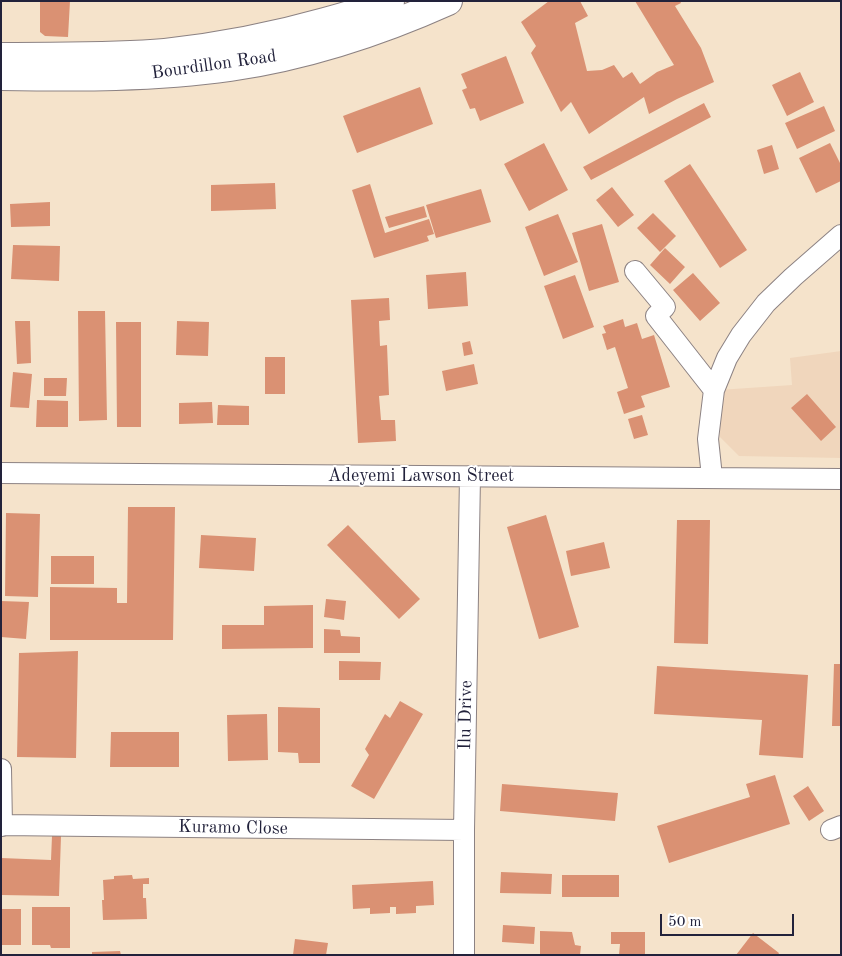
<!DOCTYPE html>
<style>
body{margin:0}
#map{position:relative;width:842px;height:956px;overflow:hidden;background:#f5e3cb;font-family:"Old Standard TT",serif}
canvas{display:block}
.frame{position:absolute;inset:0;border:2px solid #22223b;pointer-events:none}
.scale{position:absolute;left:660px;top:914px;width:134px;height:22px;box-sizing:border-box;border:2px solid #22223b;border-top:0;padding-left:6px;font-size:15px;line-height:18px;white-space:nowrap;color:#22223b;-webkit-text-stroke:4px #fff;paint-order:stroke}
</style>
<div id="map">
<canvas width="842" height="956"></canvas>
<div class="frame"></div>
<div class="scale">50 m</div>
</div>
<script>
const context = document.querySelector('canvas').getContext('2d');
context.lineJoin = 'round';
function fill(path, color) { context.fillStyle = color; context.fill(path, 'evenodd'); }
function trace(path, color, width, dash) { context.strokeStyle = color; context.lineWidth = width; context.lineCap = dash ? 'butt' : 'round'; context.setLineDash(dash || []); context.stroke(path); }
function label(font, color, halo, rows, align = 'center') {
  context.font = font + ' "Old Standard TT",serif'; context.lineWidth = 4; context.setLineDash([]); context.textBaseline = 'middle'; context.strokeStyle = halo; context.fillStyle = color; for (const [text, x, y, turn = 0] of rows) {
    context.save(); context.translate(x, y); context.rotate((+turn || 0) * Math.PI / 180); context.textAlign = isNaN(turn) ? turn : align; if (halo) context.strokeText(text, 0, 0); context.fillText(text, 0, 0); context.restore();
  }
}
const built = new Path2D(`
 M841 351V458L739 456 720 437 719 390 792 385 790 358Z`);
const building = new Path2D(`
 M40 1H70L68 37 45 36 40 32Z
 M549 1H580L588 16 575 23 587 71 602 70 614 65 623 78 632 72 640 84 657 72 674 65 635 1H680L681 3 675 6 701 48 714 82 677 99 649 114 644 97 589 134 571 102 561 112 531 53 536 46 521 22Z
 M506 56 524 103 480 121 475 108 470 109 462 90 467 88 461 74Z
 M800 72 814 102 787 116 772 85Z
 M420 87 433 124 357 153 343 116Z
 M704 103 711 117 591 180 583 167Z
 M824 106 835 131 797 149 785 123Z
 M544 143 568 190 529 211 504 164Z
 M830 143 841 165V181L816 193 799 158Z
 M772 145 779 169 764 174 757 150Z
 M690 164 747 250 720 268 664 181Z
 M275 183 276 209 211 211V185Z
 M370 184 385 233 429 219 434 234 427 236 429 241 374 258 352 190Z
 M612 187 634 215 618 227 596 200Z
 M481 189 491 222 436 238 426 205Z
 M50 202V226L11 227 10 204Z
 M424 206 427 217 389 228 385 217Z
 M653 213 676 236 660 252 637 228Z
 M558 214 578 262 544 276 525 227Z
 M602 224 619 282 589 291 572 233Z
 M13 245 60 246 59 281 11 279Z
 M665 248 685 267 670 284 650 265Z
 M466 272 468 306 428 309 426 275Z
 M693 273 720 303 700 321 673 290Z
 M575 275 594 327 563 339 544 286Z
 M389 298 390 320 379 321 380 346 387 345 389 395 379 396 381 420H395L396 441 358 443 351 300Z
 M78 311H105L107 420 79 421Z
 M623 319 625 327 637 323 642 339 654 335 670 387 641 396 645 407 624 414 617 392 628 388 615 347 607 350 602 334 606 333 603 326Z
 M15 321H30L31 363 17 364Z
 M177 321 209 322 208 356 176 355Z
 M116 322H141V427H117Z
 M470 341 473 354 464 356 462 343Z
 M265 357H285V394H265Z
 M474 364 478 384 446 391 442 371Z
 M13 372 32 374 29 408 10 407Z
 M44 378H67L66 396H44Z
 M807 394 836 427 821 441 791 408Z
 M37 400 68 401V427H36Z
 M212 402 213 423 179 424V403Z
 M218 405 249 406V425H217Z
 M642 415 648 435 634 439 628 419Z
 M128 507H175L173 640H50V587L117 588V603H127Z
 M6 513 40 514 38 597 5 596Z
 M546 515 579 627 539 639 507 527Z
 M677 520H710L708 644 674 643Z
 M348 525 420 599 399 619 327 545Z
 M201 535 256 538 254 571 199 568Z
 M604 542 610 568 571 576 566 551Z
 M51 556H94V584H51Z
 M326 599 346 601 344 620 324 617Z
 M1 601 29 602 26 639 1 637Z
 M313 605V648L222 649V625H264V606Z
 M324 629 340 630 341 636 360 637V653H324Z
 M78 651 76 758 17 757 19 653Z
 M339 661 381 662 380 680H339Z
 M834 664H841V726H832Z
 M657 666 808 675 803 758 759 755 762 720 654 714Z
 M400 701 423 714 374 799 351 786 369 755 365 749 385 714 390 718Z
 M278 707 320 708V763H299L298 753 278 752Z
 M267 714 268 760 228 761 227 715Z
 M111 732H179V767H110Z
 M775 775 790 824 669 863 657 826 750 797 746 784Z
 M502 784 618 793 615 821 500 811Z
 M808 786 824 811 809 821 793 796Z
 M52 836H61L59 896 1 895V858L51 860Z
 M501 872 552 874 551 894 500 893Z
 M132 875 133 879 149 878V884H143V898H146L147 919 103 920 102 900H104L103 880 114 879V876Z
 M562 875H619V897H562Z
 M433 881 434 905 416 906V913L396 914V907H390V913L370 914V908L353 909 352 885Z
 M32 907H70V948H51L50 945H32Z
 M1 909H21V945H1Z
 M503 925 535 927 534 944 502 942Z
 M540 931 572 932 575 945 581 946 580 955H540Z
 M611 932H645V955H619L620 944H611Z
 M753 933 779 953 778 955H736Z
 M295 939 328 943 326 955H293Z
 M120 951 121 955H92V952Z`);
const street = new Path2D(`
 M635 271 665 307 656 316 714 390
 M1 473 841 479
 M712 477 708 439 714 390 727 358 741 335 766 303 793 277 841 235
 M1 769 2 826
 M1 825 464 830
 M831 830 841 826
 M464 955V830L470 476`);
const primary = new Path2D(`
 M1 57C56 56 111 58 165 53 219 47 272 37 325 22 347 16 369 10 390 1
 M1 76C77 77 154 78 230 67 305 56 379 32 448 1`);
const streetNames = [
 ["Bourdillon Road",214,65,-8],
 ["Adeyemi Lawson Street",421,476],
 ["Ilu Drive",466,715,-89],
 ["Kuramo Close",233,828,1]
];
fill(built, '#f0d6bc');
fill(building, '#da9173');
trace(street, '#8c8283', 22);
trace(primary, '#8c8283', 30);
trace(street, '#fff', 20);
trace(primary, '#fff', 28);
label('18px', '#22223b', '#fff', streetNames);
</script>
